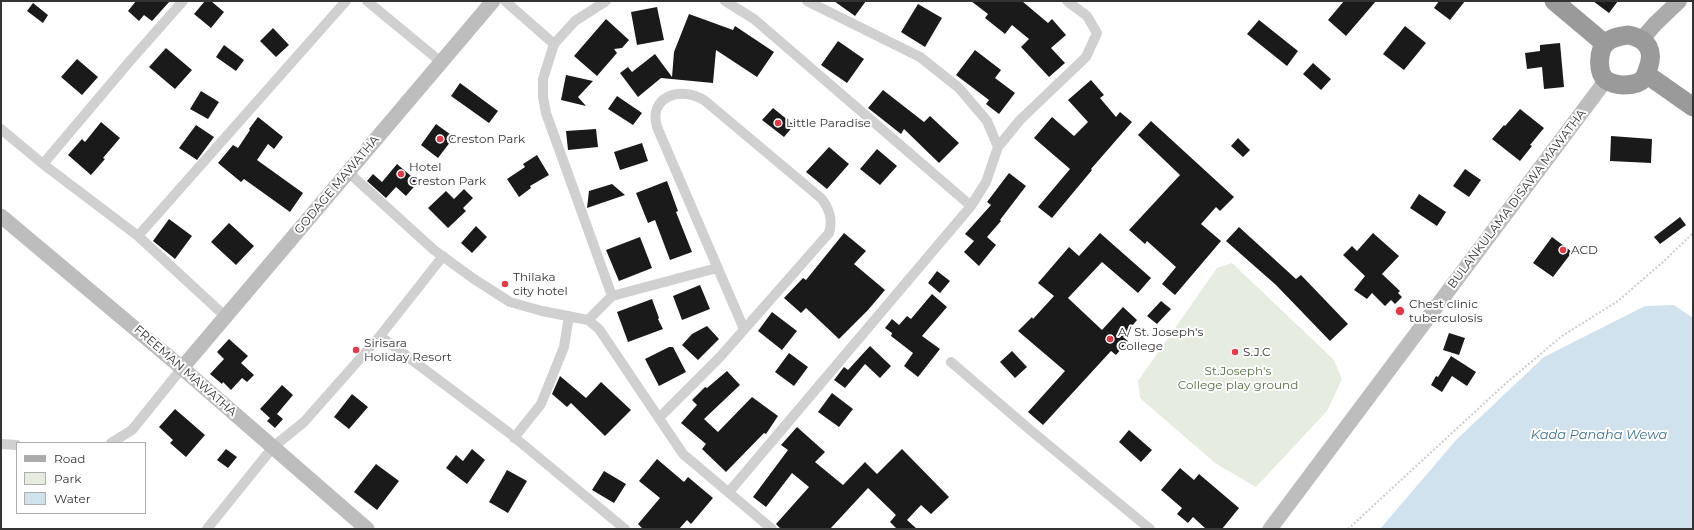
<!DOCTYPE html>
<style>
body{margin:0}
#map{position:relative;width:1694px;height:530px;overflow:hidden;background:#fff;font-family:Montserrat,sans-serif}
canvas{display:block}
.frame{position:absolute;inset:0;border:2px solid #333;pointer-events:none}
.legend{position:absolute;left:16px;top:442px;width:130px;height:72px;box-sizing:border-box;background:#fff;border:1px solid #adadad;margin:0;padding:5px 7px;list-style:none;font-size:12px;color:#333}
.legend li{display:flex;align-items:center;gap:8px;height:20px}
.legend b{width:20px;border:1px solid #adadad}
</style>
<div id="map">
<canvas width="1694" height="530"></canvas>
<div class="frame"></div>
<ul class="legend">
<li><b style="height:5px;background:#ababab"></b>Road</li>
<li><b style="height:11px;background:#e6ecdf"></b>Park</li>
<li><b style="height:11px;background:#cfe2ee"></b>Water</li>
</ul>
</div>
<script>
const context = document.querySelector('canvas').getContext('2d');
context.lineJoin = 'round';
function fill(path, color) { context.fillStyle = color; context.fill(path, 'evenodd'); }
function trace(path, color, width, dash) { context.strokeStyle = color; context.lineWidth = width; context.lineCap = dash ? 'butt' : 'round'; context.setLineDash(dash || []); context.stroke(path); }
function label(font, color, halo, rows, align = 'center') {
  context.font = font + ' Montserrat,sans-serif'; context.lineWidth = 4; context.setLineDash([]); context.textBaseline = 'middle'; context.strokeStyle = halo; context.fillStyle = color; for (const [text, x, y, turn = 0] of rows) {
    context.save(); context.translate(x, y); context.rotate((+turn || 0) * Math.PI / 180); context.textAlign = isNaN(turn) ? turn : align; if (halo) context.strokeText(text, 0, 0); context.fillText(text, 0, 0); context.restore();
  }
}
const green = new Path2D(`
 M1232 263 1334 360 1342 379 1327 411 1256 487 1215 463 1140 398 1138 381 1217 268Z`);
const water = new Path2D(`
 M1674 305 1693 318V529H1380L1456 440 1544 357 1645 306Z`);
const building = new Path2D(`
 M136 1H170L152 21 144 15 139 21 128 11Z
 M205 1H211L224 12 211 28 194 14Z
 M834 1H866L855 16Z
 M971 1H1022L1048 23 1052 19 1066 35 1051 48 1065 63 1049 77 1021 47 1029 39 1012 25 1005 34 985 18 988 14Z
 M1344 1H1376L1346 36 1328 20Z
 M1439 1H1465L1450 20 1434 8Z
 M1593 1H1618L1609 13Z
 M33 3 48 15 43 23 27 11Z
 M918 4 942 18 925 47 901 32Z
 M657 7 664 40 637 45 631 12Z
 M689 14 733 30 735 26 774 52 757 77 716 50 713 83 661 78 638 97 620 73 628 67 632 72 655 54 672 77 674 52Z
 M606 19 629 40 622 48 614 49 617 53 597 76 574 56Z
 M1259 20 1298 51 1287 66 1247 34Z
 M1405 26 1426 43 1404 70 1383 54Z
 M273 28 289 45 276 57 260 41Z
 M838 41 864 59 847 83 821 65Z
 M1560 43 1564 87 1544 89 1542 67 1527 69 1525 53 1540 51V45Z
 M224 45 244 60 236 71 216 57Z
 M166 48 192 70 175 89 149 67Z
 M975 50 1001 70 995 78 1015 93 999 114 986 104 989 100 956 75Z
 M77 59 98 77 82 95 61 77Z
 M1313 63 1331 79 1321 90 1303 74Z
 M566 75 593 81 578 97 586 106 561 100Z
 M1091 80 1104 95 1100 98 1116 117 1120 112 1132 122 1091 169 1092 170 1052 218 1038 207 1070 169 1034 138 1052 117 1074 136 1088 122 1068 100Z
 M460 83 498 111 489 123 451 96Z
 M883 90 924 122 930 116 959 143 939 163 904 129 901 134 868 108Z
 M201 91 219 102 208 119 190 109Z
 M617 96 642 113 633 125 608 109Z
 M773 108 794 125 784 137 762 120Z
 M1520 109 1544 128 1530 145 1532 146 1520 161 1492 139 1504 125 1505 126Z
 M258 117 283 137 274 149 268 144 257 160 303 193 290 212 244 179 241 182 218 163 233 145 238 148 250 130 249 129Z
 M1151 121 1234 197 1220 211 1216 207 1201 224 1221 241 1175 295 1162 284 1176 267 1147 241 1145 244 1129 230 1180 175 1138 135Z
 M101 122 120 138 103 158 105 159 91 175 68 155 82 139 85 142Z
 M436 124 454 137 438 158 421 145Z
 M196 125 214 137 197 160 179 148Z
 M596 129 598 147 568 150 566 131Z
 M1611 136 1652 139 1651 163 1610 161Z
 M1238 138 1250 150 1243 157 1231 146Z
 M642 143 648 161 620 170 614 152Z
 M829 147 849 164 827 189 806 172Z
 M877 149 897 166 880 185 860 169Z
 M537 155 549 175 530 186 531 188 519 197 507 179 525 167 523 164Z
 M397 164 418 182 406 196 396 187 386 198 367 181 373 174 382 182Z
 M1465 169 1481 180 1469 197 1453 186Z
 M1009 173 1026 186 1000 220 1001 221 987 237 996 245 979 266 964 252 974 241 965 234 991 205 987 202Z
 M667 181 678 211 676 212 692 252 670 260 655 220 648 223 636 193Z
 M612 184 625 195 587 208 589 191Z
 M464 189 473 198 463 208 466 211 448 228 428 208 446 191 454 199Z
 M1419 194 1446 212 1437 226 1410 208Z
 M1680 217 1686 225 1660 244 1654 237Z
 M169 219 192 236 175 259 153 241Z
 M229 223 254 246 236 265 211 242Z
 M476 226 487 237 472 253 461 243Z
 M1239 227 1296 279 1301 275 1348 324 1330 341 1276 285 1226 241Z
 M844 233 866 251 854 264 885 290 868 310 839 339 806 308 801 313 784 298 803 278 806 280Z
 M1100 233 1151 278 1138 293 1102 262 1068 298 1102 330 1123 307 1137 320 1123 337 1128 341 1116 355 1111 351 1043 425 1028 412 1065 371 1018 331 1032 317 1033 319 1054 296 1038 283 1069 247 1079 256Z
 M1373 233 1399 256 1382 274 1400 291 1398 293 1402 297 1395 304 1391 300 1385 306 1372 293 1367 299 1354 290 1365 276 1343 255 1352 246 1357 251Z
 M640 237 652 268 619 281 606 250Z
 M1552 237 1572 252 1553 277 1533 263Z
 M937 271 950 281 940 293 928 283Z
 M700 285 710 309 682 320 673 296Z
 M932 294 947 307 922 336 940 349 918 377 904 366 913 353 891 336 892 333 885 328 892 319 899 325 907 316 911 319Z
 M652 299 659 318 658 319 663 329 628 342 617 312Z
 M1161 301 1171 309 1157 324 1147 316Z
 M772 312 797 331 782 350 758 331Z
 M707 326 719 339 698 360 682 345 692 334Z
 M1449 333 1465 338 1459 355 1443 350Z
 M229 339 248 356 241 363 254 375 247 382 242 378 231 390 223 382 222 384 210 374 224 359 217 352Z
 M870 346 891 366 880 378 865 364 845 388 834 380 844 367 848 370Z
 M669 347H673L686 372 659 386 645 359Z
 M1012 351 1027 367 1015 378 1000 362Z
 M789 353 808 367 794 386 775 372Z
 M1451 356 1476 372 1467 386 1452 376 1442 392 1431 385 1436 376 1438 377Z
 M727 371 740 385 704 419 718 432 752 397 778 416 766 434 764 433 726 472 702 449 706 444 681 423 697 405 692 400 705 387 707 388Z
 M560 376 586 398 601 382 631 410 605 436 571 403 567 407 552 394Z
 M282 385 293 395 277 414 283 419 275 428 267 421 270 418 260 409Z
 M832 393 853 409 839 427 818 412Z
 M352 394 368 407 349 429 334 417Z
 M175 409 205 435 186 457 170 443 173 440 159 427Z
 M797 427 825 452 815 462 843 485 865 462 877 474 902 449 949 497 931 514 921 505 907 520 917 529H897L890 522 896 515 868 488 830 529H781L776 524 809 487 792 473 766 507 753 497 788 450 781 445Z
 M1129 430 1152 450 1141 462 1119 442Z
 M226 449 237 457 228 468 217 460Z
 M472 449 485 460 467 484 446 468 456 455 463 461Z
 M657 459 684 482 688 477 713 498 691 524 687 520 679 529H643L638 524 660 498 639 481Z
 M376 464 399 481 377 510 354 492Z
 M1180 468 1194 480 1199 474 1239 508 1222 529H1206L1193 517 1188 523 1177 514 1182 508 1161 490Z
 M507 470 527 481 508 513 489 502Z
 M604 471 626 484 614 503 592 490Z`);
const path = new Path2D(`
 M1348 529 1505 384 1562 336 1618 301 1663 262 1693 233`);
const street = new Path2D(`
 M367 1 441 62
 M505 1 554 44
 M606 1 575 21 554 44 543 79V97L546 113 612 296
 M725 1 754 19 971 206
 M1 129 43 164 138 236 226 317
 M998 147 1020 120 1086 57 1097 33 1087 16 1067 1
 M43 164 130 61 183 1
 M348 172 434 250 474 279 510 302 542 311 588 320 599 329 683 454 772 529
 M138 236 346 1
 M588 320 612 296 717 268
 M380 336 508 432 625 529
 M951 362 1029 429 1150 529
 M659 418 720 357 829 233C833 220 830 210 822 199L704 100C681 86 648 96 657 127L744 329
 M514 438 541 404 564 347 569 316
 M111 443 132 430 182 368
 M1 444 17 445
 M729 492 971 206 986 182 998 147 987 121 959 88 920 57 807 1
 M207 529 273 447 304 422 380 336 443 256`);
const secondary = new Path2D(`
 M1 216 182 368 367 529
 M182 368 493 1
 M1270 529 1606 80`);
const primary = new Path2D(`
 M1641 40 1655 24 1679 1`);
const highway = new Path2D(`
 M1554 1 1604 43
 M1628 35C1649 39 1655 52 1647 71 1646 74 1644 79 1641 81 1635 85 1629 85 1623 85 1618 85 1610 83 1606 80 1597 73 1598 50 1606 43 1612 37 1621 36 1628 35Z
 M1646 74 1693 107`);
const markers = [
 [778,123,4,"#e63946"],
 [440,139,4,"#e63946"],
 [401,174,4,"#e63946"],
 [1563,250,4,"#e63946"],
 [505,284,4,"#e63946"],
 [1400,311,5,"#e63946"],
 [1110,339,4,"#e63946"],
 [356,350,4,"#e63946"],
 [1235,352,4,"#e63946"]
];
const poiNames = [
 ["Little Paradise",786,123],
 ["Creston Park",448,139],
 ["Hotel",409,167],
 ["Creston Park",409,181],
 ["ACD",1571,250],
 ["Thilaka",513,277],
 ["city hotel",513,291],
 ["Chest clinic",1409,304],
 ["tuberculosis",1409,318],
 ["A/ St. Joseph's",1118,332],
 ["College",1118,346],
 ["Sirisara",364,343],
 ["Holiday Resort",364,357],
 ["S.J.C",1243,352]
];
const streetNames = [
 ["GODAGE MAWATHA",337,185,-50],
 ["BULANKULAMA DISAWA MAWATHA",1517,199,-53],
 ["FREEMAN MAWATHA",185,371,41]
];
const parkNames = [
 ["St.Joseph's",1238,371],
 ["College play ground",1238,385]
];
const waterNames = [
 ["Kada Panaha Wewa",1599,435]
];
fill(green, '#e6ecdf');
fill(water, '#cfe2ee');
fill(building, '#1a1a1a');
trace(path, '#cdcdcd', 2, [2, 2]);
trace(street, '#d0d0d0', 10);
trace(secondary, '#bdbdbd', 15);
trace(primary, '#ababab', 16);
trace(highway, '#9a9a9a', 19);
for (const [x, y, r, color] of markers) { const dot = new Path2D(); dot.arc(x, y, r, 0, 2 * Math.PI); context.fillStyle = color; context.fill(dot); trace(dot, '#fff', 1.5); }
label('12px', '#333', '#fff', poiNames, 'left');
label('12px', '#333', '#fff', streetNames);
label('12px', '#56703f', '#fff', parkNames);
label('italic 13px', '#3f7597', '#fff', waterNames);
</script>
